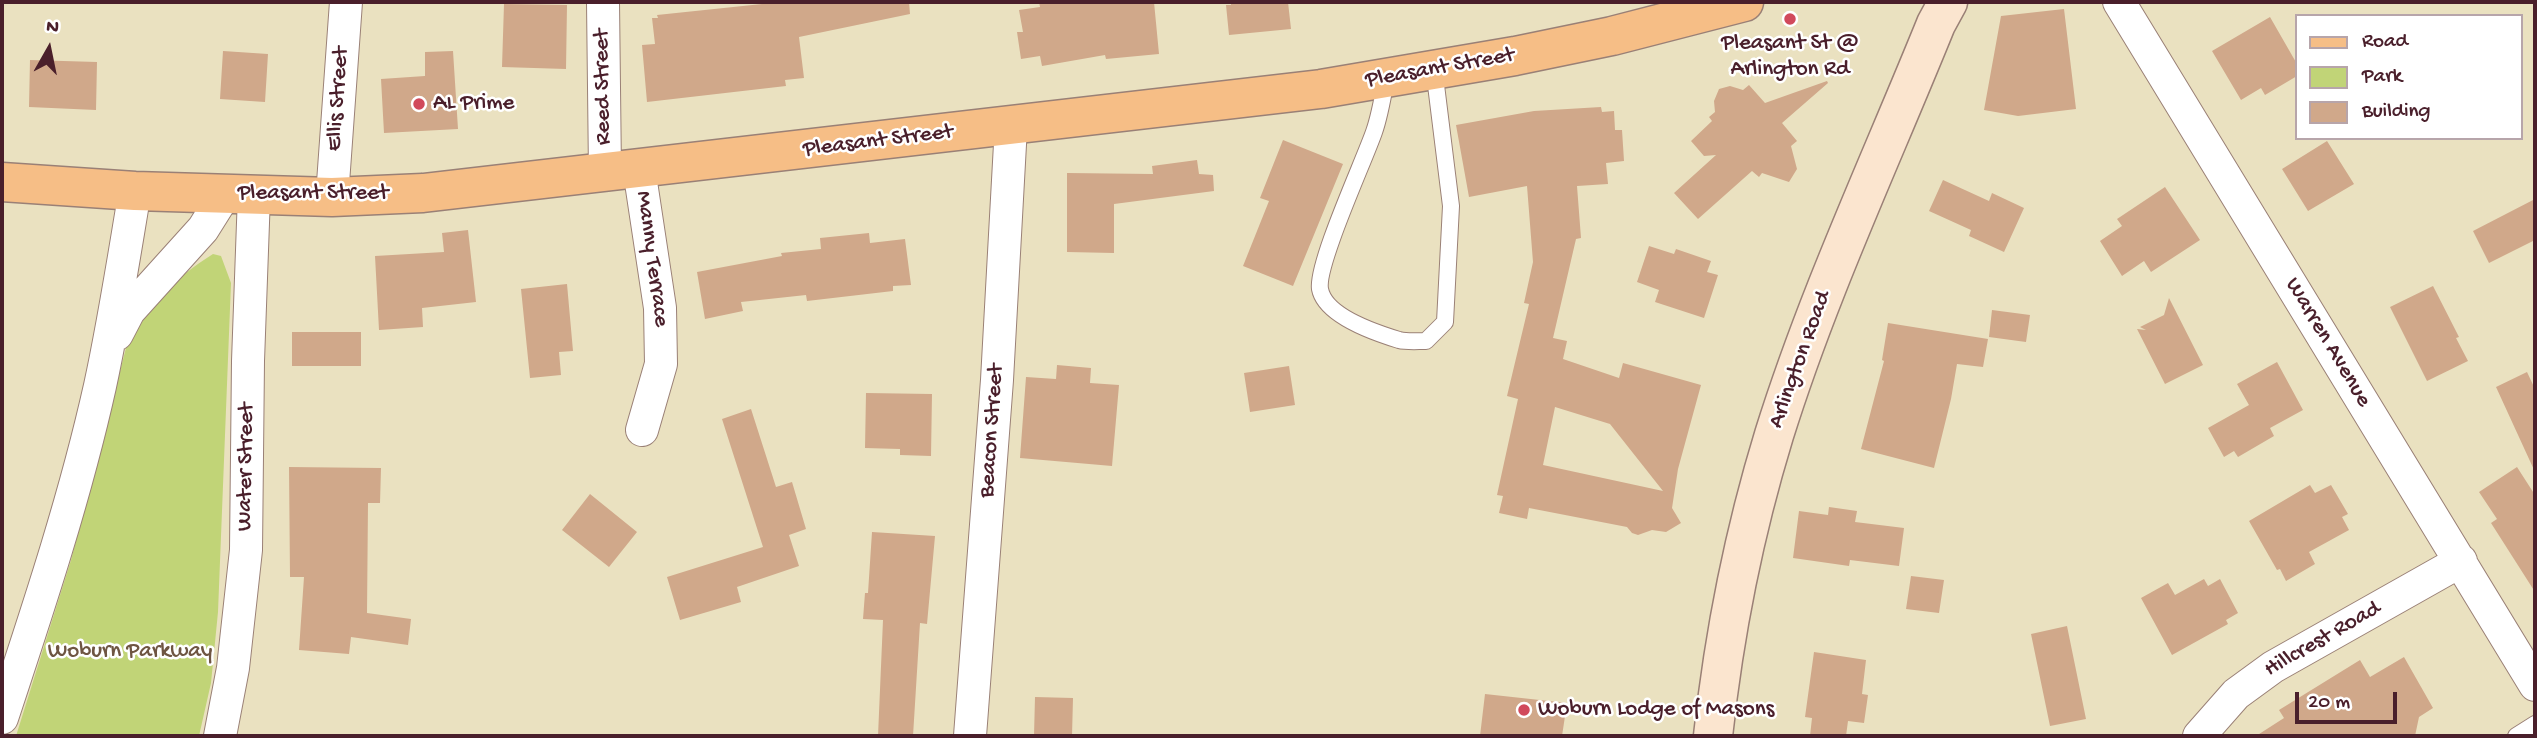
<!DOCTYPE html>
<style>
body{margin:0}
#map{position:relative;width:2537px;height:738px;overflow:hidden;background:#eae1c0;font-family:"Gochi Hand",sans-serif}
canvas{display:block}
.frame{position:absolute;inset:0;border:4px solid #4a1f2b;pointer-events:none}
.legend{position:absolute;left:2295px;top:14px;width:228px;height:126px;box-sizing:border-box;background:#fff;border:2px solid #b7a5aa;margin:0;padding:9px 12px;list-style:none;font-size:21px;color:#4a1f2b}
.legend li{display:flex;align-items:center;gap:14px;height:35px}
.legend b{width:35px;border:2px solid #b7a5aa}
.north{position:absolute;left:14px;top:14px;width:70px;height:70px;-webkit-text-stroke:5px #fff;paint-order:stroke;rotate:9deg;font-size:19px;font-weight:700;line-height:28px;text-align:center;color:#4a1f2b}
.north::after{content:'';display:block;margin:auto;width:24px;height:32px;background:#4a1f2b;clip-path:polygon(50% 0,100% 100%,50% 72%,0 100%)}
.scale{position:absolute;left:2295px;top:692px;width:102px;height:32px;box-sizing:border-box;border:4px solid #4a1f2b;border-top:0;padding-left:9px;font-size:21px;line-height:24px;white-space:nowrap;color:#4a1f2b;-webkit-text-stroke:5px #fff;paint-order:stroke}
</style>
<div id="map">
<canvas width="2537" height="738"></canvas>
<div class="frame"></div>
<ul class="legend">
<li><b style="height:9px;background:#f6be86"></b>Road</li>
<li><b style="height:19px;background:#c1d477"></b>Park</li>
<li><b style="height:19px;background:#d0a88a"></b>Building</li>
</ul>
<div class="north">N</div>
<div class="scale">20 m</div>
</div>
<script>
const context = document.querySelector('canvas').getContext('2d');
context.lineJoin = 'round';
function fill(path, color) { context.fillStyle = color; context.fill(path, 'evenodd'); }
function trace(path, color, width, dash) { context.strokeStyle = color; context.lineWidth = width; context.lineCap = dash ? 'butt' : 'round'; context.setLineDash(dash || []); context.stroke(path); }
function label(font, color, halo, rows, align = 'center') {
  context.font = font + ' "Gochi Hand",sans-serif'; context.lineWidth = 5; context.setLineDash([]); context.textBaseline = 'middle'; context.strokeStyle = halo; context.fillStyle = color; for (const [text, x, y, turn = 0] of rows) {
    context.save(); context.translate(x, y); context.rotate((+turn || 0) * Math.PI / 180); context.textAlign = isNaN(turn) ? turn : align; if (halo) context.strokeText(text, 0, 0); context.fillText(text, 0, 0); context.restore();
  }
}
const green = new Path2D(`
 M213 254 221 256 231 283 218 612 211 683 199 736H16L71 560 126 348C144 308 176 277 213 254Z`);
const building = new Path2D(`
 M781 2H909L910 14 799 37 804 78 785 80 786 86 647 102 642 45 655 44 652 18H658L657 15Z
 M1039 2H1154L1159 54 1106 59 1105 55 1042 66 1040 56 1021 59 1017 32H1023L1019 10 1040 7Z
 M1231 2H1288L1291 29 1229 35 1226 5H1231Z
 M504 4 567 5 566 69 502 67Z
 M2064 9 2076 109 2018 116 1984 110 2001 16Z
 M2270 17 2297 64V76L2265 95 2261 88 2241 100 2212 51Z
 M223 51 268 54 265 102 220 99Z
 M453 51 458 129 384 133 381 79 425 76V52Z
 M30 60 97 62 96 110 29 107Z
 M1827 81 1828 83 1782 123 1797 141 1791 146 1797 169 1789 182 1762 173 1759 177 1752 171 1698 219 1674 193 1716 155 1704 156 1691 141 1712 121 1709 117 1715 112 1714 101 1719 89 1730 86 1743 90 1749 85 1765 103Z
 M1601 107 1602 112 1614 111 1615 130H1622L1624 161 1606 163 1608 184 1577 186 1581 238 1576 239 1553 338 1567 341 1563 359 1619 378 1623 363 1701 385 1678 469 1672 508 1681 523 1666 532 1652 530 1638 535 1632 533 1627 527 1529 508 1527 519 1499 513 1503 496 1497 495 1518 399 1507 396 1529 304 1524 303 1533 262 1527 186 1469 197 1456 125 1534 111ZM1555 407 1610 424 1663 491 1543 465Z
 M1283 140 1343 164 1293 286 1243 266 1269 201 1260 198Z
 M2327 141 2354 184 2308 211 2282 169Z
 M1197 160 1199 174 1213 175 1214 191 1114 204V253L1067 252V173L1153 174 1152 166Z
 M1943 180 1989 201 1992 193 2024 208 2004 252 1969 236 1971 230 1929 211Z
 M2165 187 2200 240 2151 272 2144 261 2122 276 2100 241 2122 226 2117 219Z
 M2535 199V240L2489 263 2473 231Z
 M468 230 476 302 422 308 423 327 379 330 375 256 444 252 442 233Z
 M869 233 870 243 905 239 911 285 893 286V291L807 301 806 295 741 302 743 311 705 319 697 272 782 256 781 253 821 249 820 238Z
 M1649 246 1674 254 1676 249 1711 261 1707 272 1718 275 1704 318 1655 302 1659 290 1637 282Z
 M567 284 573 351 559 352 561 375 530 378 521 289Z
 M2433 286 2459 337 2456 338 2468 361 2427 381 2390 307Z
 M2169 298 2203 365 2165 384 2137 329 2146 330 2140 327 2164 315Z
 M1992 310 2030 315 2026 342 1989 337Z
 M1888 323 1988 339 1983 367 1957 364 1951 399 1934 468 1861 449 1884 361 1882 360Z
 M292 332H361V366H292Z
 M2277 362 2303 410 2270 428 2274 436 2238 457 2234 451 2224 457 2208 428 2249 405 2237 384Z
 M1057 365 1091 368 1090 383 1119 385 1112 466 1020 458 1026 377 1056 379Z
 M1289 366 1295 405 1250 412 1244 373Z
 M2527 372 2535 389V472L2496 387Z
 M866 393 932 394 931 456 900 455V449L865 448Z
 M751 409 776 487 792 482 806 529 789 535 799 566 737 587 741 602 680 620 667 577 763 547 722 419Z
 M289 467 381 468 380 503H368L367 613 411 619 408 645 351 637 349 654 299 650 304 577H290Z
 M2517 467 2535 495V592L2491 523 2497 519 2479 492Z
 M2310 485 2315 493 2331 485 2348 514 2342 517 2349 530 2309 552 2315 564 2286 581 2280 569 2277 570 2249 521Z
 M590 494 637 532 609 567 562 530Z
 M1829 507 1857 511 1855 522 1904 528 1899 566 1850 560 1849 566 1793 558 1799 511 1828 515Z
 M872 532 935 536 927 624 920 623 913 736H878L883 620 863 619 865 593H868Z
 M1911 576 1944 580 1939 613 1906 609Z
 M2204 579 2208 586 2220 579 2238 613 2226 620 2228 624 2172 655 2141 598 2168 583 2175 595Z
 M2067 626 2086 719 2050 726 2031 634Z
 M1814 652 1866 660 1862 694 1868 695 1864 723 1848 721 1846 736H1810L1812 718 1805 717Z
 M2404 657 2433 708 2419 717 2415 736H2256L2284 718 2279 710 2360 660 2370 677Z
 M1485 694 1567 703 1562 736H1480Z
 M1035 697 1073 698 1072 736H1034Z`);
const lane = new Path2D(`
 M1386 79C1383 96 1380 115 1374 132 1364 161 1316 265 1320 289 1325 316 1376 333 1399 340 1407 342 1417 341 1426 341L1445 322 1451 206 1434 69
 M2516 736 2535 724`);
const street = new Path2D(`
 M603 2 605 173
 M2119 2 2535 685
 M639 169 660 308 661 364 642 430
 M332 197 346 2
 M117 334 129 311 203 229 225 194
 M2 718C38 609 75 498 100 386 114 322 124 256 135 191
 M220 736 233 668 246 550 248 361 254 195
 M970 736 997 380 1011 126
 M2199 736 2236 694 2273 667 2461 561`);
const secondary = new Path2D(`
 M1713 736C1724 634 1744 533 1774 435 1818 294 1881 160 1936 24L1948 2`);
const primary = new Path2D(`
 M2 182 135 191 332 197 423 193 1321 89 1515 56 1612 36 1744 2`);
const markers = [
 [1790,19,7,"#d1495b"],
 [419,104,7,"#d1495b"],
 [1524,710,7,"#d1495b"]
];
const poiNames = [
 ["Pleasant St @",1790,44,"center"],
 ["Arlington Rd",1790,70,"center"],
 ["AL Prime",433,104],
 ["Woburn Lodge of Masons",1538,710]
];
const streetNames = [
 ["Pleasant Street",1440,69,-10],
 ["Reed Street",604,87,-91],
 ["Ellis Street",339,99,-86],
 ["Pleasant Street",878,142,-7],
 ["Pleasant Street",313,194],
 ["Manny Terrace",651,259,82],
 ["Warren Avenue",2327,343,59],
 ["Arlington Road",1801,360,-70],
 ["Beacon Street",993,431,-86],
 ["Water Street",247,467,-89],
 ["Hillcrest Road",2323,640,-30]
];
const parkNames = [
 ["Woburn Parkway",130,652]
];
fill(green, '#c1d477');
fill(building, '#d0a88a');
trace(lane, '#9a8076', 18);
trace(street, '#9a8076', 34);
trace(secondary, '#9a8076', 41);
trace(primary, '#9a8076', 41);
trace(lane, '#fff', 16);
trace(street, '#fff', 32);
trace(secondary, '#fbe5cf', 38);
trace(primary, '#f6be86', 38);
for (const [x, y, r, color] of markers) { const dot = new Path2D(); dot.arc(x, y, r, 0, 2 * Math.PI); context.fillStyle = color; context.fill(dot); trace(dot, '#fff', 2.5); }
label('23px', '#4a1f2b', '#fff', poiNames, 'left');
label('23px', '#4a1f2b', '#fff', streetNames);
label('23px', '#6e5542', '#fff', parkNames);
</script>
